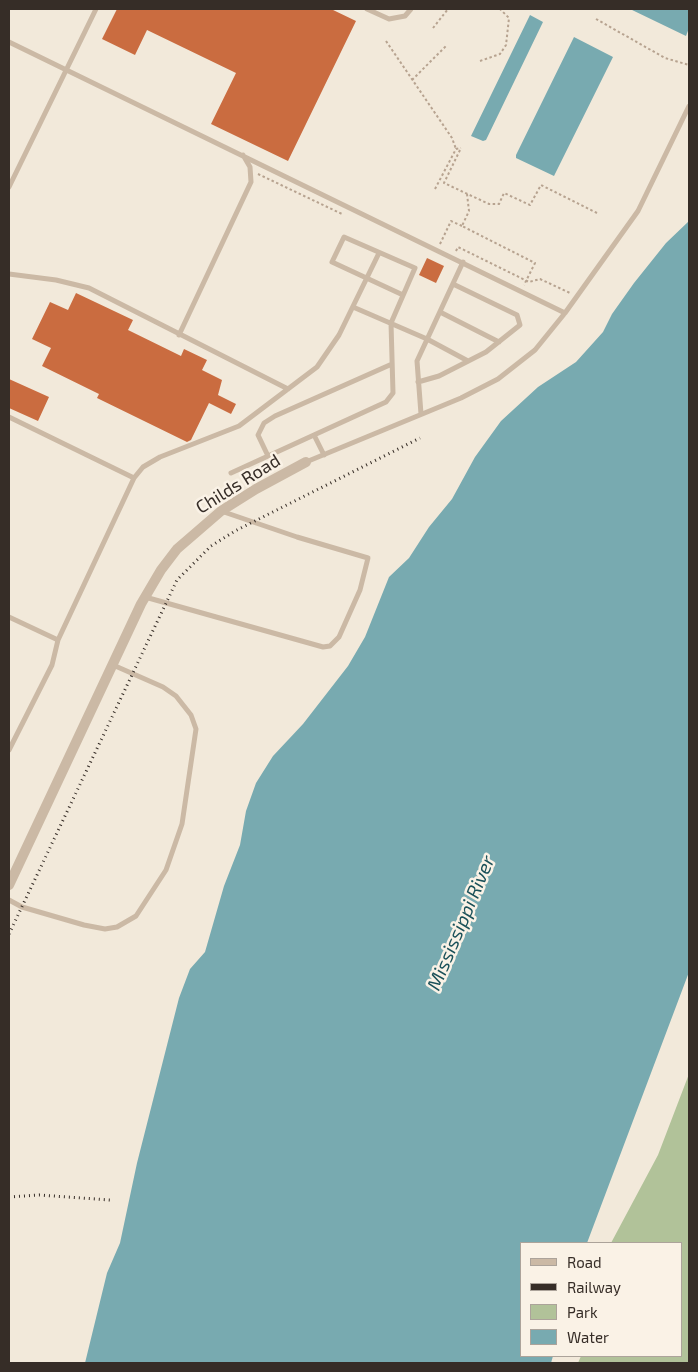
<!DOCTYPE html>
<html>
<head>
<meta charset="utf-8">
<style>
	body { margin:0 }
	#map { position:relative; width:698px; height:1372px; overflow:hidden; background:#f2e9da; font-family:"Exo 2",sans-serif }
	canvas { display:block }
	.frame { position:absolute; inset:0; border:10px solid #362d27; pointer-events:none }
	.legend { position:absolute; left:520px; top:1242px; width:162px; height:115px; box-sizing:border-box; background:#faf2e6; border:1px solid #aca39a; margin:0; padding:6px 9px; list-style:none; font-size:15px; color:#362d27 }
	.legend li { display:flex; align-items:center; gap:10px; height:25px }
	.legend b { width:25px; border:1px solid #aca39a }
</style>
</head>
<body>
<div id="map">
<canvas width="698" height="1372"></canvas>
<div class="frame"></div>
<ul class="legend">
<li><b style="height:6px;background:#cbb9a5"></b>Road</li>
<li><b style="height:6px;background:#362d27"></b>Railway</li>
<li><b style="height:14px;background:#b1c299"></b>Park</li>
<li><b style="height:14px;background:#78aab0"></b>Water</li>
</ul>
</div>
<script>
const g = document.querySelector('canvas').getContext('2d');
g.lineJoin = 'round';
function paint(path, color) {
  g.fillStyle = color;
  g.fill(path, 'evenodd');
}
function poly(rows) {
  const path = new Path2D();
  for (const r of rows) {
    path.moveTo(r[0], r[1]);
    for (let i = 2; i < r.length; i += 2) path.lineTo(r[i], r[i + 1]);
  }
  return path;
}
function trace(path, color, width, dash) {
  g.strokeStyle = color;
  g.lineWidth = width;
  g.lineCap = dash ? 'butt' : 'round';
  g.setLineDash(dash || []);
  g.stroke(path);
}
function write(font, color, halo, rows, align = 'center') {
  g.font = font + ' "Exo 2",sans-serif';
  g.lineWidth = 5;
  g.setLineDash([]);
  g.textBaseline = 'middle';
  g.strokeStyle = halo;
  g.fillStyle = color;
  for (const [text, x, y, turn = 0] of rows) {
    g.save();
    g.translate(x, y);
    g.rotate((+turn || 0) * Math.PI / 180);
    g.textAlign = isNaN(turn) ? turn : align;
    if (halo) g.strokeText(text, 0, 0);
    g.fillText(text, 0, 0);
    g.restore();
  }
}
const green = poly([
	[689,1074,689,1363,578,1363,581,1356,682,1356,682,1243,611,1243,658,1155]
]);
const water = poly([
	[630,9,689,9,689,28,686,36],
	[530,15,543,22,486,140,483,141,471,136],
	[574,37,613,57,554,176,516,158,516,155],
	[689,221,689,972,587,1243,522,1243,522,1356,553,1356,551,1363,85,1363,107,1273,120,1243,137,1163,179,998,190,969,205,952,224,886,240,845,246,811,256,783,273,756,303,724,348,666,365,637,389,577,409,558,429,527,452,499,475,457,501,421,538,387,576,362,603,332,612,314,634,283,666,243]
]);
const building = poly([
	[117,9,331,9,356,21,288,161,211,124,236,73,147,30,135,55,102,39],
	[427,258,444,266,436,283,419,275],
	[76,293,133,320,128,330,181,356,184,349,207,360,202,370,222,380,218,395,236,404,231,414,209,403,191,440,187,442,97,398,99,394,42,366,51,348,32,339,50,302,68,310],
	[9,379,49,397,38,421,9,408]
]);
const path = poly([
	[596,19,665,58,689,65],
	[433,28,448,9],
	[386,41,452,138,456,149],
	[480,61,500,54,506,45,509,18,500,9],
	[412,80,447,45],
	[460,150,444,183,489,204,499,204,504,193,530,205,541,185,597,213],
	[258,174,342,214],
	[435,189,456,149,461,148],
	[467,194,469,211,462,226,535,263,524,285],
	[440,244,451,221,462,226],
	[456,251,458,247,529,282,540,279,570,293]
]);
const lane = poly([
	[367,9,389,19,405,16,411,9],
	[9,42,565,313],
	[9,187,96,9],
	[9,274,56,280,89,288,288,389],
	[353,307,427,339,468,361],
	[440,312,499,342],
	[179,335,251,182,250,167,243,155],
	[418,382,439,376,486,352,520,325,517,315,453,284],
	[421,414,417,361,463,262],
	[9,417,134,478,58,640,52,665,9,750],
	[314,435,324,455],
	[268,456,258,435,264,423,275,416,392,364],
	[306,462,461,398,498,379,535,350,565,313,638,211,689,106],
	[231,473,386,402,393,393,391,323,415,268,344,237,332,262,403,295],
	[134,478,143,467,160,457,239,426,317,367,339,335,379,253],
	[145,597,323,647,330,646,339,637,360,590,368,558,297,537,221,511],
	[9,617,58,640],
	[9,900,22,907,84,925,105,929,117,927,136,916,166,870,182,824,196,729,191,715,176,696,163,687,113,665]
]);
const street = poly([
	[9,885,141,604,161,570,177,549,221,511,256,489,306,462]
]);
const rail = poly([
	[9,934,177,580,211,546,235,531,420,438],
	[9,1197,39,1195,110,1200]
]);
const streetNames = [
	["Childs Road",238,484,-32]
];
const waterNames = [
	["Mississippi River",461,923,-67]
];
paint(green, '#b1c299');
paint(water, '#78aab0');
paint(building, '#ca6c40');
trace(path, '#b7a390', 2, [2.5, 2.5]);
trace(lane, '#cbb9a5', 5);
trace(street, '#cbb9a5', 10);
trace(rail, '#362d27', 3, [1, 4]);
write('18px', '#362d27', '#faf2e6', streetNames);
write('italic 19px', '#1b5159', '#faf2e6', waterNames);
</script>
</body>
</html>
